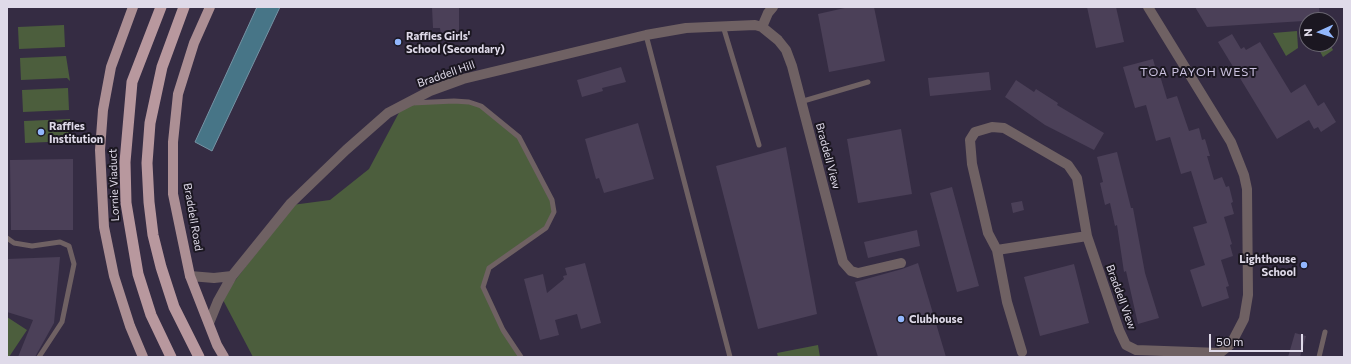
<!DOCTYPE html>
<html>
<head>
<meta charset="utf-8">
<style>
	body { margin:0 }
	#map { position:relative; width:1351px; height:364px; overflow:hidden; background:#352c43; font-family:Commissioner,sans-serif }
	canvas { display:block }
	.frame { position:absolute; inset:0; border:8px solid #dfdae9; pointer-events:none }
	.north { position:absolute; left:1299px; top:12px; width:40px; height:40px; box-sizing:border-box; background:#1b1721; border:1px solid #696571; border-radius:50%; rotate:267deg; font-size:11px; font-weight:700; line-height:16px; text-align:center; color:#dfdae9 }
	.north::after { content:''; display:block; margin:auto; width:14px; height:18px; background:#92b7fd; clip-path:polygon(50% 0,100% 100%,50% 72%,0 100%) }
	.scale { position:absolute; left:1209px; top:334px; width:94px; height:18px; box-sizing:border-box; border:2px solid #dfdae9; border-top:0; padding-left:5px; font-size:12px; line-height:14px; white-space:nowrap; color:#dfdae9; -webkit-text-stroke:3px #1b1721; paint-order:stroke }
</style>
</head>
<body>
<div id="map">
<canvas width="1351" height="364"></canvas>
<div class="frame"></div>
<div class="north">N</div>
<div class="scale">50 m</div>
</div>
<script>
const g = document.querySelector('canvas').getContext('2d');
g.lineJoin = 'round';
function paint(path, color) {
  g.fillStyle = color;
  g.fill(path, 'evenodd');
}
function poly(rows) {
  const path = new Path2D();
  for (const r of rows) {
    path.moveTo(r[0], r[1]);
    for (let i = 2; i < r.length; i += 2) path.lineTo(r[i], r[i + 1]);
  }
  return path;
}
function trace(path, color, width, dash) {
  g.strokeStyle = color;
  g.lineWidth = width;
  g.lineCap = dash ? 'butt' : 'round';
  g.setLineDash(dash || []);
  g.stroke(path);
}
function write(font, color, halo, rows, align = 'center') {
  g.font = font + ' Commissioner,sans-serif';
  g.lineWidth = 4;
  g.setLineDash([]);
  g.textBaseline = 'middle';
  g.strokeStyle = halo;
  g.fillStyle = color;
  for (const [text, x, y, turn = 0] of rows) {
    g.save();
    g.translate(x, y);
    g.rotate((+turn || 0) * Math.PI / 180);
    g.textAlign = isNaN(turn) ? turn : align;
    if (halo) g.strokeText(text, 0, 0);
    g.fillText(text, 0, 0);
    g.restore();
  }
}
const green = poly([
	[64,25,65,47,19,49,18,27],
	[1297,31,1298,48,1286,56,1273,33],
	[1316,44,1330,44,1333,50,1323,57],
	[66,56,70,81,67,78,21,80,20,58],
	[68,88,69,110,23,112,22,90],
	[454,101,481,106,519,137,552,200,554,212,546,228,489,268,483,287,503,330,521,357,253,357,222,298,292,205,330,200,369,169,403,105],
	[70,119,71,141,25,143,24,121],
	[7,317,27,330,9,357,7,357],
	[818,345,820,357,778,357,777,353]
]);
const water = poly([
	[257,7,280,7,212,151,195,142,257,7]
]);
const building = poly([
	[432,7,459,7,459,33,441,35,440,28,433,28],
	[849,7,874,7,885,61,829,72,818,14],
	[1087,7,1116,7,1124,42,1096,48],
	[1195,7,1319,7,1320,20,1207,27],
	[1232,34,1241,49,1244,47,1246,50,1260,42,1291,93,1305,84,1318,106,1324,102,1336,122,1321,132,1318,127,1314,129,1309,120,1277,139,1218,42],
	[1153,59,1156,70,1158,69,1167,99,1177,96,1189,131,1199,128,1202,140,1205,139,1210,156,1207,156,1214,180,1222,177,1226,187,1229,186,1233,202,1231,203,1234,214,1224,217,1232,244,1230,245,1233,256,1221,260,1229,286,1226,287,1229,298,1202,307,1190,270,1205,265,1193,227,1207,223,1191,171,1181,174,1170,137,1156,141,1146,105,1135,108,1123,67],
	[621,67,626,82,602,88,603,91,582,97,577,80],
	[989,72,991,90,930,96,928,78],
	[1016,80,1034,92,1036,89,1058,103,1057,105,1104,133,1094,150,1045,125,1005,97],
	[638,123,654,179,604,193,599,178,596,179,585,139],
	[901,129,912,194,858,203,847,139],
	[786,147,817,314,758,329,716,166],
	[1117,152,1131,208,1133,208,1145,273,1159,318,1138,324,1126,271,1124,272,1117,225,1115,226,1110,203,1105,205,1100,183,1103,182,1097,157],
	[73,159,73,230,11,230,10,160],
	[952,187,979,286,957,292,930,193],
	[1022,201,1024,210,1013,213,1011,203],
	[917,230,920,246,868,258,864,242],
	[60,257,54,323,35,357,18,357,33,320,7,312,7,259],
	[585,263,601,323,581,329,577,314,555,320,559,335,540,340,524,279,543,274,547,293,564,279,563,276,567,275,565,268],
	[918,263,946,357,878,357,855,282,902,269],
	[1074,264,1089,323,1040,336,1024,277],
	[1295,333,1306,336,1300,357,1288,357]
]);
const service = poly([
	[723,26,759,145],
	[646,35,730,357],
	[800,102,868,82],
	[412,103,454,101,469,102,481,106,519,137,552,200,554,212,546,228,489,268,483,287,503,330,521,357],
	[7,238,14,243,32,246,60,242,69,246,74,264,62,322,39,357],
	[1319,357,1325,332]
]);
const minor = poly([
	[762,27,768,13,773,7],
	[1087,236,997,250,988,233,972,164,970,140,975,132,992,127,1004,128,1068,165,1077,178,1087,236,1119,330,1126,345,1136,350,1220,353,1231,344,1244,319,1248,295,1247,189,1244,175,1231,142,1148,7],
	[997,250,1007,302,1022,352],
	[190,276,214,278,232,276],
	[209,323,218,301,232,276,291,203,346,150,388,113,430,91,463,79,646,35,686,28,755,25,762,27,778,40,786,50,792,66,843,262,851,271,858,273,901,263]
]);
const primary = poly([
	[133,7,111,67,103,110,100,150,104,227,114,276,130,326,143,357],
	[210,7,194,43,178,94,173,142,173,194,190,276,217,345,224,357]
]);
const trunk = poly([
	[161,7,132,82,125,162,126,203,138,274,151,315,171,357],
	[184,7,162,67,150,123,147,163,149,202,153,235,161,267,174,307,199,357]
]);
const markers = [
	[398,42,4,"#92b7fd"],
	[41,132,4,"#92b7fd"],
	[1304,265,4,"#92b7fd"],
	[901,319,4,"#92b7fd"]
];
const poiNames = [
	["Raffles Girls'",406,36],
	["School (Secondary)",406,49],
	["Raffles",49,126],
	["Institution",49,139],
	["Lighthouse",1296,259,"right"],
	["School",1296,272,"right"],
	["Clubhouse",909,319]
];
const streetNames = [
	["Braddell Hill",446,74,-19],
	["Braddell View",828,156,75],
	["Lornie Viaduct",114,185,-92],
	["Braddell Road",193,217,80],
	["Braddell View",1121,297,70]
];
const neighbourhoodNames = [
	["TOA PAYOH WEST",1199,72]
];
paint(green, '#4c5e3d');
paint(water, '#477587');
trace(water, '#7593a4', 1);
paint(building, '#4b4058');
trace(service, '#6f6163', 5);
trace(minor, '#6f6163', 10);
trace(primary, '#ac8f94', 10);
trace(trunk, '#b8989e', 11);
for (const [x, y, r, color] of markers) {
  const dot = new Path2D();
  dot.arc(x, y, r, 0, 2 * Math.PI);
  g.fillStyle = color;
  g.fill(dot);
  trace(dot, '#1b1721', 1.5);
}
write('bold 11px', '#dfdae9', '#1b1721', poiNames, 'left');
write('11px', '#dfdae9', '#1b1721', streetNames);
g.letterSpacing = '1px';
write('12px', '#cbc2df', '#1b1721', neighbourhoodNames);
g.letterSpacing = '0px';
</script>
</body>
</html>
